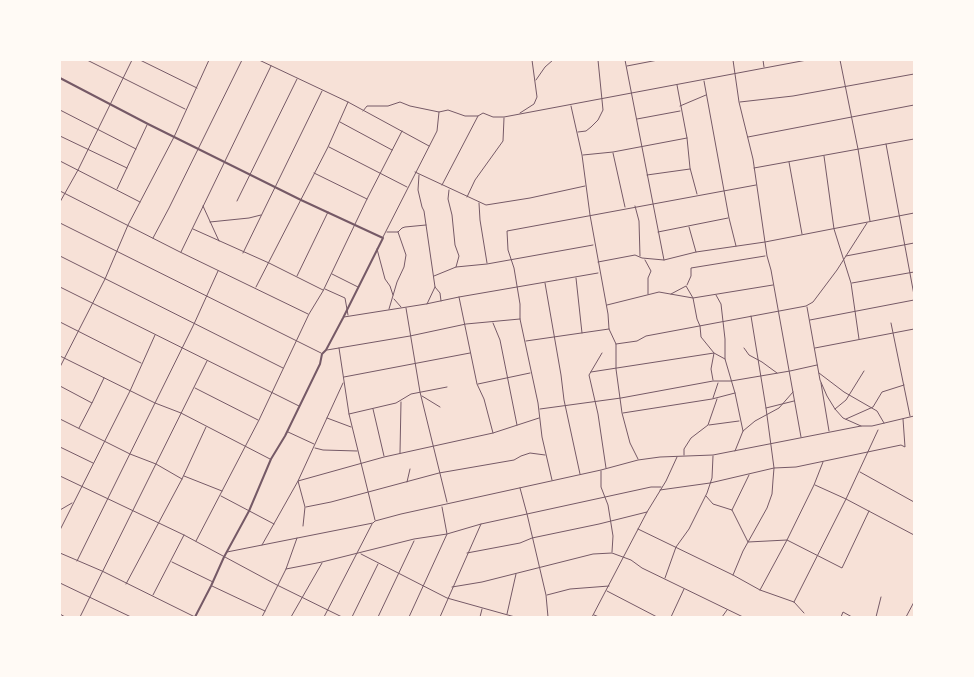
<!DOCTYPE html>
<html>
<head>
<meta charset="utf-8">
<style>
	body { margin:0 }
	#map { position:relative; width:974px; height:677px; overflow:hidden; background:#f7e1d7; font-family:"Sofia Sans Condensed",sans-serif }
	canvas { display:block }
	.frame { position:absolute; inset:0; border:61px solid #fffaf5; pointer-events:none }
</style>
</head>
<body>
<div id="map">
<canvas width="974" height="677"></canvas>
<div class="frame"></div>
</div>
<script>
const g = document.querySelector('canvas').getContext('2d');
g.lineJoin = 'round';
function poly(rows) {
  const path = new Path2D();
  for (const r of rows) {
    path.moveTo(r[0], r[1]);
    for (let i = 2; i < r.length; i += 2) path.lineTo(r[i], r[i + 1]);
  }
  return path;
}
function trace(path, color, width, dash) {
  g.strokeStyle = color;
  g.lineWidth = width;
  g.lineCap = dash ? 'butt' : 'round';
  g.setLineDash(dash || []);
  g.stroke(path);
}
const minor = poly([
	[87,60,185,109],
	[140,60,197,88],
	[259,60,348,102,429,146],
	[625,60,664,260],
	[733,60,739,102,753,159,767,256,771,270,801,437],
	[763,60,764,67],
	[840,60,858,149,870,221],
	[627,66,658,60],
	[536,80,545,67,553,60],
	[704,81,729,218,736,246],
	[677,85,687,138,690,168,697,194],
	[740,102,793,96,914,74],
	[571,106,582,155,590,215,608,314,609,329,616,344,616,369,622,413,630,443,638,459],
	[680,106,706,95],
	[60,110,136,149],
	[363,111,367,106,388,106,400,102,410,106,439,112,448,110,465,116,478,116,483,113,493,117,504,117,807,60],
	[520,113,534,104,537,97,532,60],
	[637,119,680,111],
	[340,122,392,150],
	[578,132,586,131,591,127,598,120,603,110,598,60],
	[60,136,127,168],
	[748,137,914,105],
	[886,144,914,295],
	[329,147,407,187],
	[613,153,625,207],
	[583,155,613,152,687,138],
	[824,156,834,229,851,283,859,339],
	[60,161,140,202],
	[789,162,802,234],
	[754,168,914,139],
	[415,172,486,205,530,198,585,186],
	[314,173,367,199],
	[419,175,418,190,422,207,424,211,435,287,440,293,441,301],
	[647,175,690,169],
	[442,185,478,116],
	[117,189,147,125],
	[449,190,448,199,452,215,455,245,459,256,456,267],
	[60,191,180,252,308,314],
	[467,197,475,180,503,141,504,118],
	[237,201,297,79],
	[60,202,78,170,132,60],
	[479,203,480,220,487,263],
	[203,206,219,241],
	[635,206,639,221,640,256],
	[210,222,249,218,261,215],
	[60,223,321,353],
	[689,227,696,252],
	[193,229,269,263,323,290],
	[387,232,398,232,402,228,405,227,426,225],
	[658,232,728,218],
	[383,237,437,131,439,112],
	[153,238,169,208,242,60],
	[377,249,385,279,390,286,393,295],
	[181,252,271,66],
	[243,253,322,91],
	[60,256,283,368],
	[846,256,914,243],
	[645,260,651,271,648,278,648,294],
	[598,262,635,255,642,258,664,260,696,252,765,242,914,213],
	[332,274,358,287],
	[297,276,328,212],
	[434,276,456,267,487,264,593,245],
	[576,278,582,333],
	[545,283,561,375,564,400,580,474],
	[852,283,914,272],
	[687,285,691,276,691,268,765,256],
	[60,287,299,406],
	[256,287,328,147,348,102],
	[325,289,345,298,348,315],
	[671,294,686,286,693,298,697,319,700,326,701,337,714,353,711,369,713,380],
	[716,295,721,304,725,339,725,359,735,393,743,431],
	[459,297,477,384,484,399,493,433],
	[394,299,401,307],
	[427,304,435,287],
	[607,305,659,292,693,298,773,285],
	[807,307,820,380,827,396,835,409,843,418,861,426],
	[406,308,420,392,447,502],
	[389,309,397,282,404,267,406,255,398,232],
	[344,317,426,304,459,297,598,273],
	[810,320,914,300],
	[60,322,141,363],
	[493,323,500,340,517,425],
	[891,323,910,416],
	[526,341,609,329],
	[616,344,637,341,646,336,806,306,813,302,837,270,867,223],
	[339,348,349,414,375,520],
	[744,348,749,355,762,362,777,373],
	[815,348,914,329],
	[327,350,410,336,466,324,520,319],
	[602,353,589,375,598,414,606,468],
	[60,356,155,403,181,413,270,459],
	[60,367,105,279,128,225,174,137,209,60],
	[591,372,714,353,725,359],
	[819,373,844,392,877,411,884,423],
	[344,377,470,353],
	[821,383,829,431],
	[478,384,530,373],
	[60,386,92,403,104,378],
	[195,388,258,420],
	[422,396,440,407],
	[713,398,718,383],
	[766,408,794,401],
	[373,409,384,456],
	[540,409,621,398,713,381,731,381,790,371,817,365],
	[835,409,846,400,864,371],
	[623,413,712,399,735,393],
	[349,414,396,403,411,394,447,387],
	[327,418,351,427],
	[60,419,130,454,156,464,182,479],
	[846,419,873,407,882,392,904,385],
	[709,425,739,421],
	[79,428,92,403],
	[288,432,314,444],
	[60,447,93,463],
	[315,448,323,450,357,451],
	[735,451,743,431,755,421,779,408,793,392],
	[400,453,401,402],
	[684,455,684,449,691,438,708,425,717,399],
	[601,471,601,487,608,505,613,536,612,552],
	[860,472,914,502],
	[60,476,184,535,277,585,342,617],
	[184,476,222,491],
	[552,480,542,437,538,403,520,319,520,304,514,268,508,250,507,231,756,185],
	[407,482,410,469],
	[815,485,846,499,914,535],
	[660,490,710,483,774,468,796,467,901,445,905,447,903,419],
	[221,496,274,524],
	[706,496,713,504,732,510,748,542,787,540,842,568,869,511],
	[306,507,331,502,439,473,514,460,521,456,530,453,545,455],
	[60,510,72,503],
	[732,510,749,475],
	[303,526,305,507,298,481,384,457,493,433,539,418],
	[638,529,733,575,760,590,794,602,804,613],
	[60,530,130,391,155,335],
	[196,541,259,420,309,314,323,291,367,199,402,131],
	[262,545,298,481,343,383],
	[227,552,373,523,375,521,401,514,601,470,638,460,660,457,713,455,861,426,872,426,914,416],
	[60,553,102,571,195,617],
	[467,553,520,543,532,538,599,524,647,512],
	[361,554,447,598,515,617],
	[77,561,194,324,218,271],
	[172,562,213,582],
	[286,569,322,562,414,539,447,534,481,524,527,514,520,488],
	[733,575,743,551,767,508,772,494,773,480,774,468,766,408,751,316],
	[665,578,676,547,689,529,707,493,712,478,713,456],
	[60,583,131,617],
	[126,584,182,479,206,427],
	[212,586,265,611],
	[452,587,482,582,593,554,612,553,631,560,642,568,743,617],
	[760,590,787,540,814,485,823,462],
	[607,591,657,617],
	[153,595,184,535],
	[547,595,570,589,609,586],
	[794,602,846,499,878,430],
	[60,614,65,617],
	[507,614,516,574],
	[594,615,599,617],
	[80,617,207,361],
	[262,617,286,569,297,538],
	[291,617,322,563],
	[324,617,372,524],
	[352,617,378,564],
	[378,617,414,541],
	[409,617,447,534,442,507],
	[440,617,481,524],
	[480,617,482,609],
	[548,617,546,595,527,514,651,487,661,487],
	[592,617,647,512,666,481,677,457],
	[671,617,684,589],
	[722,617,727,610],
	[841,617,843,612,852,617],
	[876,617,881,597],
	[906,617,914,602]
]);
const tertiary = poly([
	[60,78,148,124,301,200,383,238,343,318,326,350,322,354,320,364,285,436,271,459,249,511,224,557,211,586,195,617]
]);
trace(minor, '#755966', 1);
trace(tertiary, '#755966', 2);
</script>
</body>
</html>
